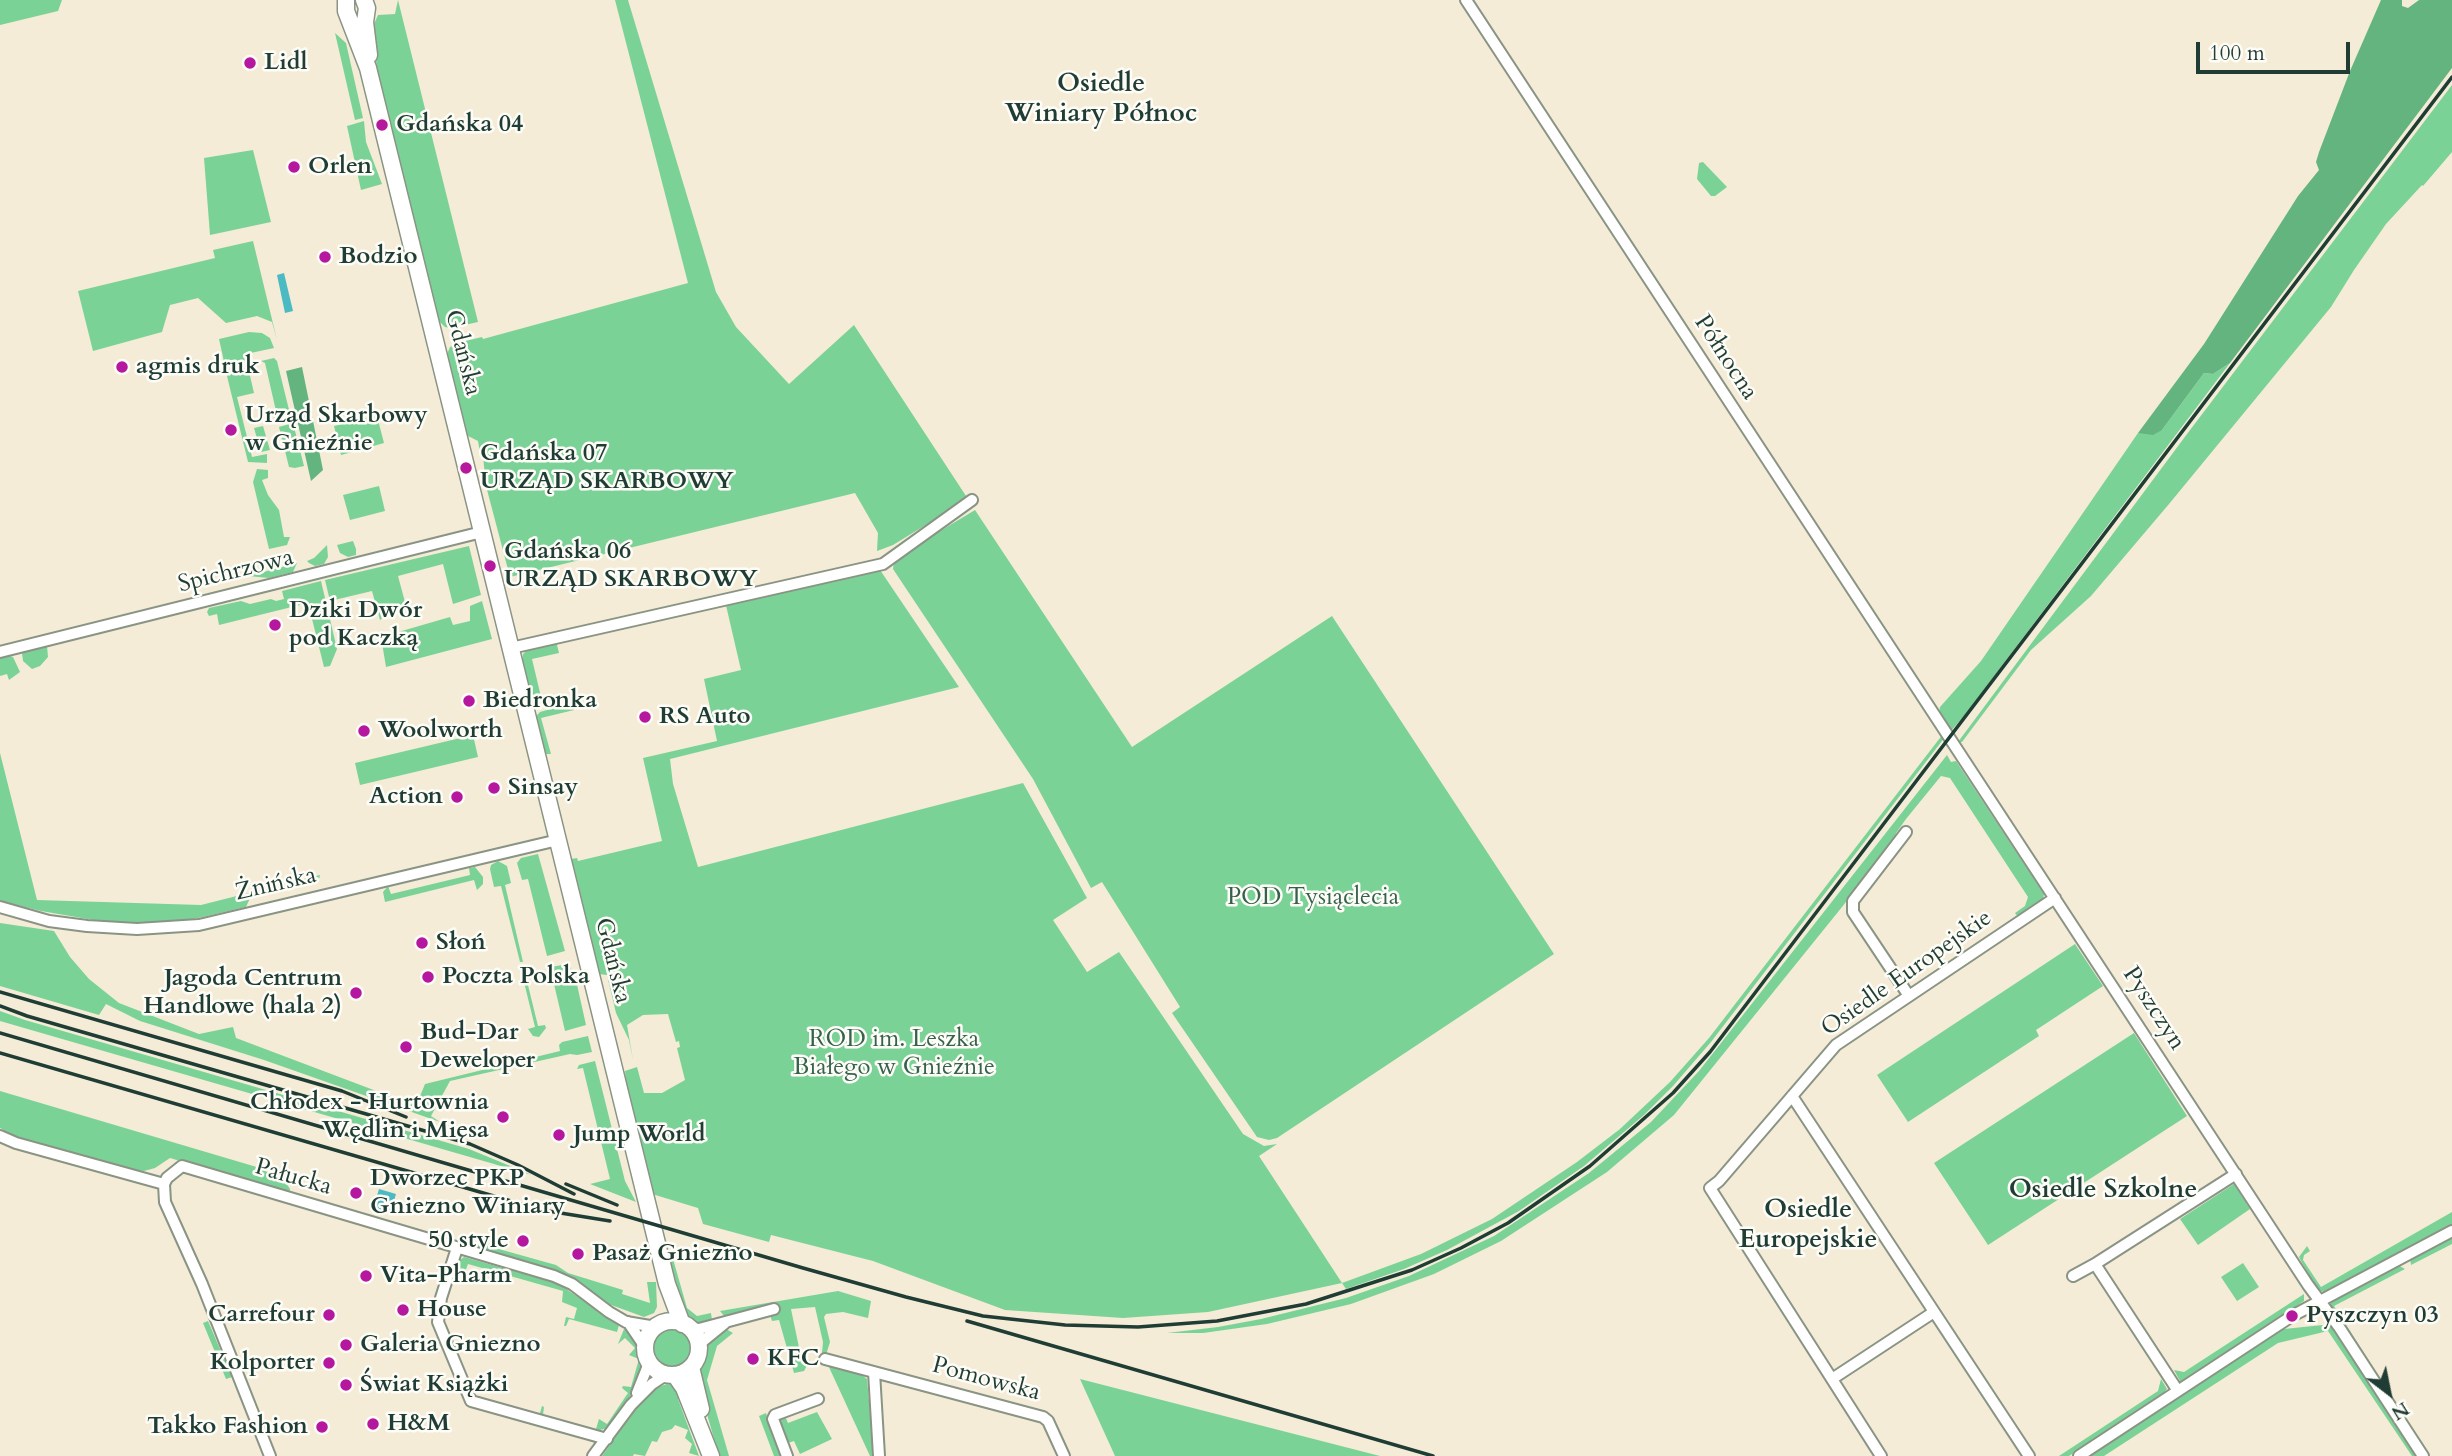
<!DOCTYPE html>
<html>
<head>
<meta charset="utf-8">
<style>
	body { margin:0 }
	#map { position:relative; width:2452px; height:1456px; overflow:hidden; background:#f4ecd6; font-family:Cardo,serif }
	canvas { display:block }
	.north { position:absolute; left:2354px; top:1358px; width:70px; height:70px; -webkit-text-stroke:5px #fdfcf7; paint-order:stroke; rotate:148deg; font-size:19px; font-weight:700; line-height:28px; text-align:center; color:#1f3d34 }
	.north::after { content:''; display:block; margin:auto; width:24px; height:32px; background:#1f3d34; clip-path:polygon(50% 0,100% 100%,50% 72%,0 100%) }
	.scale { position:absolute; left:2196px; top:42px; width:154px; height:32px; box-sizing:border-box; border:4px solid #1f3d34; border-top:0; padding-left:9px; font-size:21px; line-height:24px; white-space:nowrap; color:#1f3d34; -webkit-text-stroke:5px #fdfcf7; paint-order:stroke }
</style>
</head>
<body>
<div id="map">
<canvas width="2452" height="1456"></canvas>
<div class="north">N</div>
<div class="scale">100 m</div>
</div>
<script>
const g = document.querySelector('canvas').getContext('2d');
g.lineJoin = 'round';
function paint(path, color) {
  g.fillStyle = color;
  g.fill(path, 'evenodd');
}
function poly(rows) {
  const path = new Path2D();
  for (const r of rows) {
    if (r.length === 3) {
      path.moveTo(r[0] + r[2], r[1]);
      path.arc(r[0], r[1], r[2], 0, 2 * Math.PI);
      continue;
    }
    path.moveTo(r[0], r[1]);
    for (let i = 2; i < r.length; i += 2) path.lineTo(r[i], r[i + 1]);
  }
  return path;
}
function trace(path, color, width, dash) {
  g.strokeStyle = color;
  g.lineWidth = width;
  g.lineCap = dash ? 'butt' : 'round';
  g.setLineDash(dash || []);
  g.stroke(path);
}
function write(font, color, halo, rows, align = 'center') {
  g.font = font + ' Cardo,serif';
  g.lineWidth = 5;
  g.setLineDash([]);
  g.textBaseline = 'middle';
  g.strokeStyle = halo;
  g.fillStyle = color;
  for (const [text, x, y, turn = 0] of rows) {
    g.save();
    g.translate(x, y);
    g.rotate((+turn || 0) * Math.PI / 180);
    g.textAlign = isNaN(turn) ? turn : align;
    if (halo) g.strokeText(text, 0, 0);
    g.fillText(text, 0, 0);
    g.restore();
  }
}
const green = poly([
	[0,0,62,0,58,11,0,25],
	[398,0,478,322,451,328,445,327,439,321,377,78,374,24,378,15,395,14],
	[615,0,628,0,716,292,736,327,789,384,854,325,968,499,893,545,877,551,878,533,855,493,510,577,486,486,483,456,480,453,478,441,468,436,465,430,447,361,447,354,450,347,457,343,482,337,483,339,688,283],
	[335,33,346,43,363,118,355,120],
	[2452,85,2452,152,2423,186,2422,185,2386,224,2354,270,2331,307,2169,504,2091,596,2031,650,1962,742,1958,742,2187,434],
	[364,121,366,142,382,184,361,190,347,126],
	[253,150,271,222,210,235,204,158],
	[1703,162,1727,187,1715,196,1711,196,1697,179,1699,163],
	[253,241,277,340,272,322,257,316,226,323,198,298,170,305,162,332,93,351,78,291,215,258,213,250],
	[249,332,262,333,270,338,274,348,246,354,247,361,225,366,219,339],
	[274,358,277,361,290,414,274,418,272,413,276,411,265,363,261,361],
	[2230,363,1964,716,1951,731,1939,713,1940,707,1981,661,2138,433,2162,430,2204,373,2213,374],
	[248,367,254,393,237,397,252,457,267,454,267,463,248,462,226,372],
	[377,416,384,443,341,455,334,426],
	[293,423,304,466,295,468,289,467,279,427],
	[263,426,270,450,261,452,254,428],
	[257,469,268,470,268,478,262,480,268,495,279,510,284,537,290,537,287,545,269,549,253,482],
	[379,486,385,511,350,520,343,495],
	[975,510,1132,747,1332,616,1554,954,1277,1138,1269,1140,1257,1137,1172,1013,1180,1007,1102,882,1091,888,1033,779,893,569,894,561,905,552],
	[353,541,356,549,356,555,348,557,340,553,337,545],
	[327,545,328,557,324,564,315,566,309,563,307,561,314,558],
	[469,546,481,595,453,604,443,564,398,576,405,602,380,620,372,591,330,601,325,580],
	[297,563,293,572,269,578,248,576],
	[876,564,959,687,670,759,673,784,698,867,1023,783,1087,898,1053,920,1087,972,1119,952,1243,1134,1264,1146,1277,1144,1259,1156,1342,1283,1421,1254,1492,1219,1577,1162,1620,1129,1670,1082,1709,1038,1943,734,1945,737,1711,1042,1673,1086,1644,1115,1584,1166,1519,1211,1447,1250,1404,1269,1346,1289,1342,1283,1208,1312,1123,1318,1005,1310,873,1261,771,1235,769,1242,703,1224,698,1208,652,1194,627,1094,625,1071,637,1067,644,1093,662,1093,685,1080,677,1048,680,1047,679,1041,676,1042,668,1014,643,1015,627,1025,633,1060,629,1040,616,1013,607,975,599,974,571,859,577,858,578,861,662,841,643,758,717,741,704,679,741,670,725,601],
	[321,581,337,649,330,666,324,667,308,603,219,625,217,614,209,616,207,612,209,608,241,601,250,604,271,599,276,601,284,599,282,591],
	[482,601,492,639,386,667,381,637,450,617,453,625,470,621,470,606],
	[556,641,559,653,532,659,542,701,531,701,522,661,523,654,529,648],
	[44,646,47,646,48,657,40,666,32,669,23,661,22,653],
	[10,656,13,657,20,672,9,680,7,674,0,676,0,658],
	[572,703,574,710,541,718,551,754,544,754,536,721,537,715,540,712],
	[473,735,478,757,360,785,355,763],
	[0,753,37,900,201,905,320,875,319,879,251,896,246,907,198,918,164,923,111,923,41,911,4,902,0,900],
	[1947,755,1951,762,1956,761,2044,894,2043,900,2018,917,2015,913,2025,906,2028,897,1950,778,1941,776,1906,819,1896,833,1895,838,1842,907,1674,1115,1607,1172,1501,1241,1434,1274,1351,1304,1267,1324,1203,1333,1167,1333,1218,1327,1261,1319,1346,1298,1409,1276,1494,1236,1589,1173,1651,1122,1699,1071],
	[538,854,565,951,547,956,528,879,522,880,517,863,521,858],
	[498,861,507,866,511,883,505,885,523,962,520,962,501,886,494,887,490,869,491,865],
	[475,867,483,877,483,884,477,890,474,880,385,902,383,892,388,886,391,894,470,875,469,868],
	[0,923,54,931,70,957,89,979,119,1003,199,1034,233,1027,236,1038,416,1106,425,1084,560,1051,559,1045,562,1042,588,1036,592,1052,577,1055,570,1054,450,1081,431,1116,440,1122,264,1060,140,1021,106,1004,99,1015,0,986],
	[2075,944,2103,986,2036,1030,2039,1036,1908,1122,1877,1075],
	[569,964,576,980,586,1025,565,1031,550,967],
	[525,973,538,1026,545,1025,546,1028,539,1037,533,1036,528,1029,535,1027,522,974],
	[0,1011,25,1020,469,1149,532,1175,0,1021],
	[2134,1033,2187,1116,1988,1245,1934,1163],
	[595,1061,625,1181,636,1202,590,1184,610,1179,583,1068,577,1069,579,1065],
	[0,1091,260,1168,286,1183,290,1189,289,1193,170,1158,155,1168,144,1171,130,1170,14,1136,0,1128],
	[2234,1184,2250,1209,2198,1245,2180,1219],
	[2452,1212,2452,1226,2326,1293,2316,1289,2299,1257,2307,1246,2310,1251,2304,1255,2303,1260,2321,1287],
	[2452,1236,2452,1244,2411,1265,2410,1258],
	[463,1239,556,1265,568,1273,623,1290,622,1294,650,1303,647,1282,656,1282,657,1307,654,1313,644,1317,603,1302,569,1276,554,1270,462,1243],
	[671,1252,687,1308,697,1316,711,1313,712,1320,699,1325,686,1321,680,1292,675,1292,668,1256],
	[464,1257,559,1284,619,1325,617,1332,569,1319,566,1326,564,1326,566,1317,574,1319,577,1308,562,1302,563,1291,468,1264,465,1272,457,1270,456,1274,453,1273,456,1263],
	[2243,1263,2259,1287,2237,1301,2221,1277],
	[2398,1265,2405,1269,2334,1306,2402,1412,2398,1411,2331,1309,2330,1305,2333,1300],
	[838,1291,871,1301,868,1318,843,1312,826,1314,824,1317,830,1342,826,1355,822,1353,823,1342,815,1307,791,1309,801,1357,810,1360,804,1371,794,1373,779,1320,772,1321,768,1309,725,1317,720,1311],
	[2304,1294,2304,1301,2183,1382,2180,1381,2174,1370,2184,1372],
	[208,1321,232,1377,226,1379,203,1323],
	[2323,1325,2333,1327,2417,1456,2412,1456,2328,1331,2278,1343,2104,1456,2088,1456,2275,1334,2284,1329],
	[672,1348,21],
	[624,1329,634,1336,644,1366,632,1393,608,1428,596,1431,542,1416,540,1413,542,1406,544,1407,543,1415,596,1429,599,1419,607,1424,628,1393,622,1388,623,1386,631,1387,639,1359,629,1355,635,1348,625,1338,618,1344],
	[726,1329,733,1333,717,1346,707,1380,729,1456,719,1456,696,1376,704,1345,713,1336],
	[828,1365,859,1373,867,1379,874,1456,870,1456],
	[1080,1379,1380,1456,1115,1456],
	[2161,1379,2167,1389,2163,1394,2069,1456,2059,1456,2158,1391],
	[669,1383,674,1385,683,1397,678,1399,699,1456,689,1453,692,1444,685,1438,688,1430,675,1425,672,1429,662,1432,657,1442,652,1441,645,1456,634,1454,633,1456,602,1456,638,1405,654,1389],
	[817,1412,832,1439,800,1454,794,1441,788,1443,780,1423,781,1419,785,1416,788,1423],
	[766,1413,773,1438,776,1438,783,1456,774,1456,759,1416]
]);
const forest = poly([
	[2381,0,2402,0,2402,6,2408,8,2419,0,2452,0,2452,68,2230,363,2213,374,2204,373,2162,430,2153,435,2138,433,2204,344,2298,196,2319,170,2316,162,2319,152,2350,71],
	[302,367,323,470,311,481,286,371]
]);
const water = poly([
	[284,273,293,311,285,313,277,275],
	[379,1189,396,1194,390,1214,373,1209]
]);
const street = poly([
	[1466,0,2308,1285,2339,1327,2423,1456],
	[511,648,883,564,972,500],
	[0,652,482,532],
	[1906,832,1853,901,1853,912,1909,996],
	[0,907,49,921,87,926,137,929,199,925,558,840],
	[1792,1096,2029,1456],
	[0,1136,16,1143,164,1184],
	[457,1248,441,1298,438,1322,471,1401,607,1439],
	[2095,1264,2178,1391],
	[2073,1276,2095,1264,2236,1174],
	[628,1322,645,1347],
	[689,1328,699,1329,774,1309],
	[698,1345,725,1323],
	[825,1359,1043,1417,1048,1421,1064,1456],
	[874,1372,879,1456],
	[1832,1379,1934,1312],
	[637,1393,649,1363],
	[270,1456,202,1284,165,1202,164,1184,167,1178,182,1166,554,1276,572,1284,609,1312,626,1322,656,1327],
	[593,1456,631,1405,652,1384,667,1374],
	[787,1456,773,1419,775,1415,818,1399],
	[1881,1456,1710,1188,1719,1181,1836,1045,2055,898],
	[2079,1456,2292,1316,2452,1231]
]);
const secondary = poly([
	[346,0,346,11,368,68,667,1284,682,1324],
	[364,0,367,8,365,22,369,55],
	[672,1348,27],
	[691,1367,701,1409],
	[675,1375,684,1388,711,1456]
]);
const rail = poly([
	[0,992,342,1091,406,1117],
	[0,1006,27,1016,470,1144,518,1165,574,1194],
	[0,1033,803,1268,906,1297,983,1316,1065,1325,1138,1327,1217,1321,1306,1304,1412,1270,1461,1248,1508,1223,1590,1166,1673,1093,1710,1052,2452,77],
	[0,1053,542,1210,610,1221],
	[566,1184,617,1205],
	[967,1321,1433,1456]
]);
const markers = [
	[250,63,7,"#b5179e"],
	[382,125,7,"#b5179e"],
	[294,167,7,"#b5179e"],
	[325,257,7,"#b5179e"],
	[122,367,7,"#b5179e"],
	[231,430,7,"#b5179e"],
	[466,468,7,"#b5179e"],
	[490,566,7,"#b5179e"],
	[275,625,7,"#b5179e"],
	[469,701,7,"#b5179e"],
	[645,717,7,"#b5179e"],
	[364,731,7,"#b5179e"],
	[494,788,7,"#b5179e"],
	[457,797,7,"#b5179e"],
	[422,943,7,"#b5179e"],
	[428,977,7,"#b5179e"],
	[356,993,7,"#b5179e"],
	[406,1047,7,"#b5179e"],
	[503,1117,7,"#b5179e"],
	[559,1135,7,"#b5179e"],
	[356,1193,7,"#b5179e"],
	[523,1241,7,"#b5179e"],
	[578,1254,7,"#b5179e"],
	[366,1276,7,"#b5179e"],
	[403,1310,7,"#b5179e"],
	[329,1315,7,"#b5179e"],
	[2292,1316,7,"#b5179e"],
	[346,1345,7,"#b5179e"],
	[753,1359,7,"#b5179e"],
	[329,1363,7,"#b5179e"],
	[346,1385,7,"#b5179e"],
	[373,1424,7,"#b5179e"],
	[322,1427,7,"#b5179e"]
];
const poiNames = [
	["Lidl",264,63],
	["Gdańska 04",396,125],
	["Orlen",308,167],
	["Bodzio",339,257],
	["agmis druk",136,367],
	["Urząd Skarbowy",245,416],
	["w Gnieźnie",245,444],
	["Gdańska 07",480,454],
	["URZĄD SKARBOWY",480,482],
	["Gdańska 06",504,552],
	["URZĄD SKARBOWY",504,580],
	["Dziki Dwór",289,611],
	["pod Kaczką",289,639],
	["Biedronka",483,701],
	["RS Auto",659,717],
	["Woolworth",378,731],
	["Sinsay",508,788],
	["Action",443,797,"right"],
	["Słoń",436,943],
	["Poczta Polska",442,977],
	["Jagoda Centrum",342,979,"right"],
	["Handlowe (hala 2)",342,1007,"right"],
	["Bud-Dar",420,1033],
	["Deweloper",420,1061],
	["Chłodex - Hurtownia",489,1103,"right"],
	["Wędlin i Mięsa",489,1131,"right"],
	["Jump World",573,1135],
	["Dworzec PKP",370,1179],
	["Gniezno Winiary",370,1207],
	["50 style",509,1241,"right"],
	["Pasaż Gniezno",592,1254],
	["Vita-Pharm",380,1276],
	["House",417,1310],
	["Carrefour",315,1315,"right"],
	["Pyszczyn 03",2306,1316],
	["Galeria Gniezno",360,1345],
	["KFC",767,1359],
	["Kolporter",315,1363,"right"],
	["Świat Książki",360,1385],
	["H&M",387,1424],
	["Takko Fashion",308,1427,"right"]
];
const streetNames = [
	["Gdańska",462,353,76],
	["Północna",1725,358,57],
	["Spichrzowa",236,572,-14],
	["Żnińska",276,885,-13],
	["Gdańska",612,961,76],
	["Osiedle Europejskie",1907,974,-35],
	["Pyszczyn",2153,1009,57],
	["Pałucka",293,1178,16],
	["Pomowska",986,1380,15]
];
const parkNames = [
	["POD Tysiąclecia",1313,898],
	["ROD im. Leszka",894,1040],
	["Białego w Gnieźnie",894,1068]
];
const neighbourhoodNames = [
	["Osiedle",1101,85],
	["Winiary Północ",1101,115],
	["Osiedle Szkolne",2103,1191],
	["Osiedle",1808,1211],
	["Europejskie",1808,1241]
];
paint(green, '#7bd297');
paint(forest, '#64b480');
paint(water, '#4cbac3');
trace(street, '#8a9485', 14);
trace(secondary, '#8a9485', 19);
trace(street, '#fff', 10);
trace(secondary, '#fff', 16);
trace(rail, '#1f3d34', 3.5);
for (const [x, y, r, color] of markers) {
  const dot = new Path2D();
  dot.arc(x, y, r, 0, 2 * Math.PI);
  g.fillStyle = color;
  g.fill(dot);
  trace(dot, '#fdfcf7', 2.5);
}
write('bold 24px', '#1f3d34', '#fdfcf7', poiNames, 'left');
write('24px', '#1f3d34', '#fdfcf7', streetNames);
write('24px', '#36624d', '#fdfcf7', parkNames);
write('bold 26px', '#1f3d34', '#fdfcf7', neighbourhoodNames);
</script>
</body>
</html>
